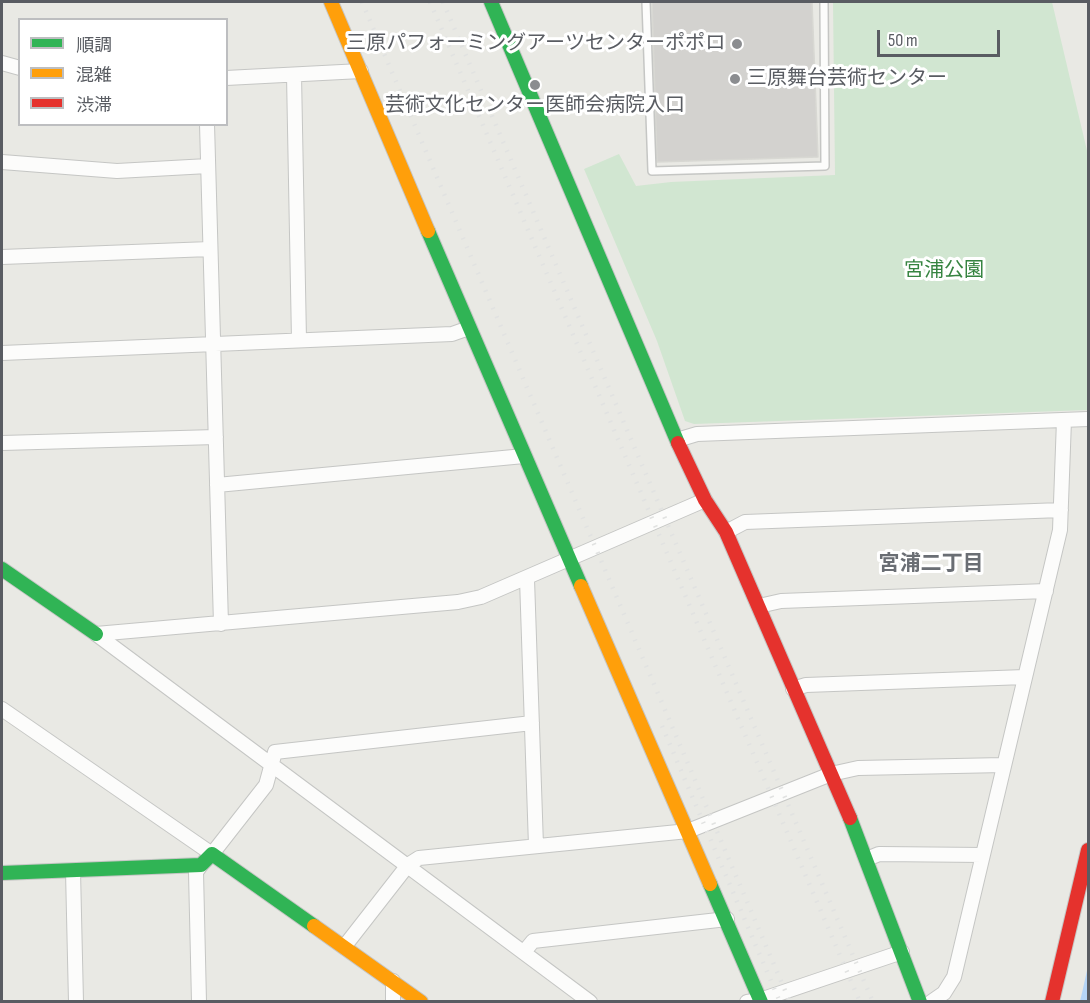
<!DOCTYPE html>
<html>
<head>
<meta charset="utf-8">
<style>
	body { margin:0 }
	#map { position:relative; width:1090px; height:1003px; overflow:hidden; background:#e9e9e4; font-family:"Sofia Sans Condensed","Noto Sans JP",sans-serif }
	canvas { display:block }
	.frame { position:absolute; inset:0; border:3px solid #595c62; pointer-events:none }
	.legend { position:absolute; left:18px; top:18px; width:210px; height:108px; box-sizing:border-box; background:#fff; border:2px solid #bdbec0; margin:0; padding:8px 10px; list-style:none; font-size:18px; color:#595c62 }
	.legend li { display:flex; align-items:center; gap:12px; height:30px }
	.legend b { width:30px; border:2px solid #bdbec0 }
	.scale { position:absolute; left:877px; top:30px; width:123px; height:27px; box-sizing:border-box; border:3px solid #595c62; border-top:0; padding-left:8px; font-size:18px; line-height:21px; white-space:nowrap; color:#595c62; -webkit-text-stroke:4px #fff; paint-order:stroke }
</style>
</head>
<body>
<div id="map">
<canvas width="1090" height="1003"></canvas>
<div class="frame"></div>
<ul class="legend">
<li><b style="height:8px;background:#30b455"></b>順調</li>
<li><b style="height:8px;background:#ff9f0a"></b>混雑</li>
<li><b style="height:8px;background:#e5322d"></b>渋滞</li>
</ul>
<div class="scale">50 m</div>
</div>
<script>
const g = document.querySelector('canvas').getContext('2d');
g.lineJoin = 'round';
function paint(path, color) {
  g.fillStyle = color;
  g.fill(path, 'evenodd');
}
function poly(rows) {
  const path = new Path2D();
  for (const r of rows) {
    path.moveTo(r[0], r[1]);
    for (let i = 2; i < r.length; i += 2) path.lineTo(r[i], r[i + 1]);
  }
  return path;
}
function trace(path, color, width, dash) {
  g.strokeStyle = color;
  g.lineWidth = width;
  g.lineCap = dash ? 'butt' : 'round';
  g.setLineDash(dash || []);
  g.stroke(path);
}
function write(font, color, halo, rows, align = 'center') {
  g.font = font + ' "Sofia Sans Condensed","Noto Sans JP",sans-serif';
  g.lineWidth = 6;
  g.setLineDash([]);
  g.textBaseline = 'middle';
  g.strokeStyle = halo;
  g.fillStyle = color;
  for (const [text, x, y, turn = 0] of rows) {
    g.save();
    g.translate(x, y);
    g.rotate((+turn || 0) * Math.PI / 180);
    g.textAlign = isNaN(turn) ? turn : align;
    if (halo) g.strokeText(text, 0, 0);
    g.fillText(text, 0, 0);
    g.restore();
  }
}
const green = poly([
	[833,2,1052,2,1088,155,1088,410,694,424,685,421,657,341,584,169,619,154,636,186,671,182,835,175]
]);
const water = poly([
	[1088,966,1088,1001,1080,1001,1082,993]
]);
const building = poly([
	[652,2,812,2,818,157,657,162,652,2]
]);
const lane = poly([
	[646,2,652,171,825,166,824,2]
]);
const street = poly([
	[2,63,20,68],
	[294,75,299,340],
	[226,78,361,71],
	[207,124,221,624],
	[2,162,117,171,208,166],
	[2,257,210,249],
	[2,353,452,334,469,328],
	[677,440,697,434,1088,419],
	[2,443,216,437],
	[217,485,524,456],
	[726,532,745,522,1061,510],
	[527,579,536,846],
	[759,606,781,601,1046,591],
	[96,634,458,602,481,597,705,500],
	[96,634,590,1002],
	[793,689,806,685,1025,677],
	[2,709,212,854,266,785,275,752,532,723],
	[867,859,879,854,983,855],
	[73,871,76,1002],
	[344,947,408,865,419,858,688,831,831,774,858,768,1004,765],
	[524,952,533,941,727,919],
	[393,981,393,1002],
	[199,1002,196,872,201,865],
	[747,1002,760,1000,902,952],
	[931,1002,944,993,954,977,1060,530,1064,420]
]);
const fast = poly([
	[491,2,678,443],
	[428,231,581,586],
	[2,569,96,634],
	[850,818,920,1002],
	[2,873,201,865,212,854,314,926],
	[710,884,761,1002]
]);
const slow = poly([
	[331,2,428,231],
	[581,586,710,884],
	[314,926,421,1002]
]);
const jam = poly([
	[678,443,705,500,726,532,850,818],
	[1052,1002,1088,850]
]);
const rail = poly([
	[362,2,790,1002],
	[430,2,860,1002],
	[443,2,873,1002],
	[662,726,780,1002]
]);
const markers = [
	[737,44,6,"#8b8d90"],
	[735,79,6,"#8b8d90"],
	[535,85,6,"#8b8d90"]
];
const poiNames = [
	["三原パフォーミングアーツセンターポポロ",725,44],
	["三原舞台芸術センター",747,79,"left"],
	["芸術文化センター医師会病院入口",535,106,"center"]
];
const parkNames = [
	["宮浦公園",944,271]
];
const neighbourhoodNames = [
	["宮浦二丁目",931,565]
];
paint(green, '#d1e6d1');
paint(water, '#b5d5f6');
paint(building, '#d3d2cf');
trace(building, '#d8d8d3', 1.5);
trace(lane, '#c5c6c4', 10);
trace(street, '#c5c6c4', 16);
trace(fast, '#c6c6c5', 16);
trace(slow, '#c6c6c5', 16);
trace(jam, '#c6c6c5', 16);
trace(lane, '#fcfcfb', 7);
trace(street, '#fcfcfb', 14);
trace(fast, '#30b455', 14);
trace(slow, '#ff9f0a', 14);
trace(jam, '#e5322d', 14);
trace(rail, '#e1e2e1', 4.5, [1.5, 8]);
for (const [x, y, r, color] of markers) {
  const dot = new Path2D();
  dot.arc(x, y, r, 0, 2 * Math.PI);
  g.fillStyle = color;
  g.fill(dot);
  trace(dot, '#fff', 2);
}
write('20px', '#595c62', '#fff', poiNames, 'right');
write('20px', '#368441', '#fff', parkNames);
write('bold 21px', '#6a6e74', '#fff', neighbourhoodNames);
</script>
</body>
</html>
